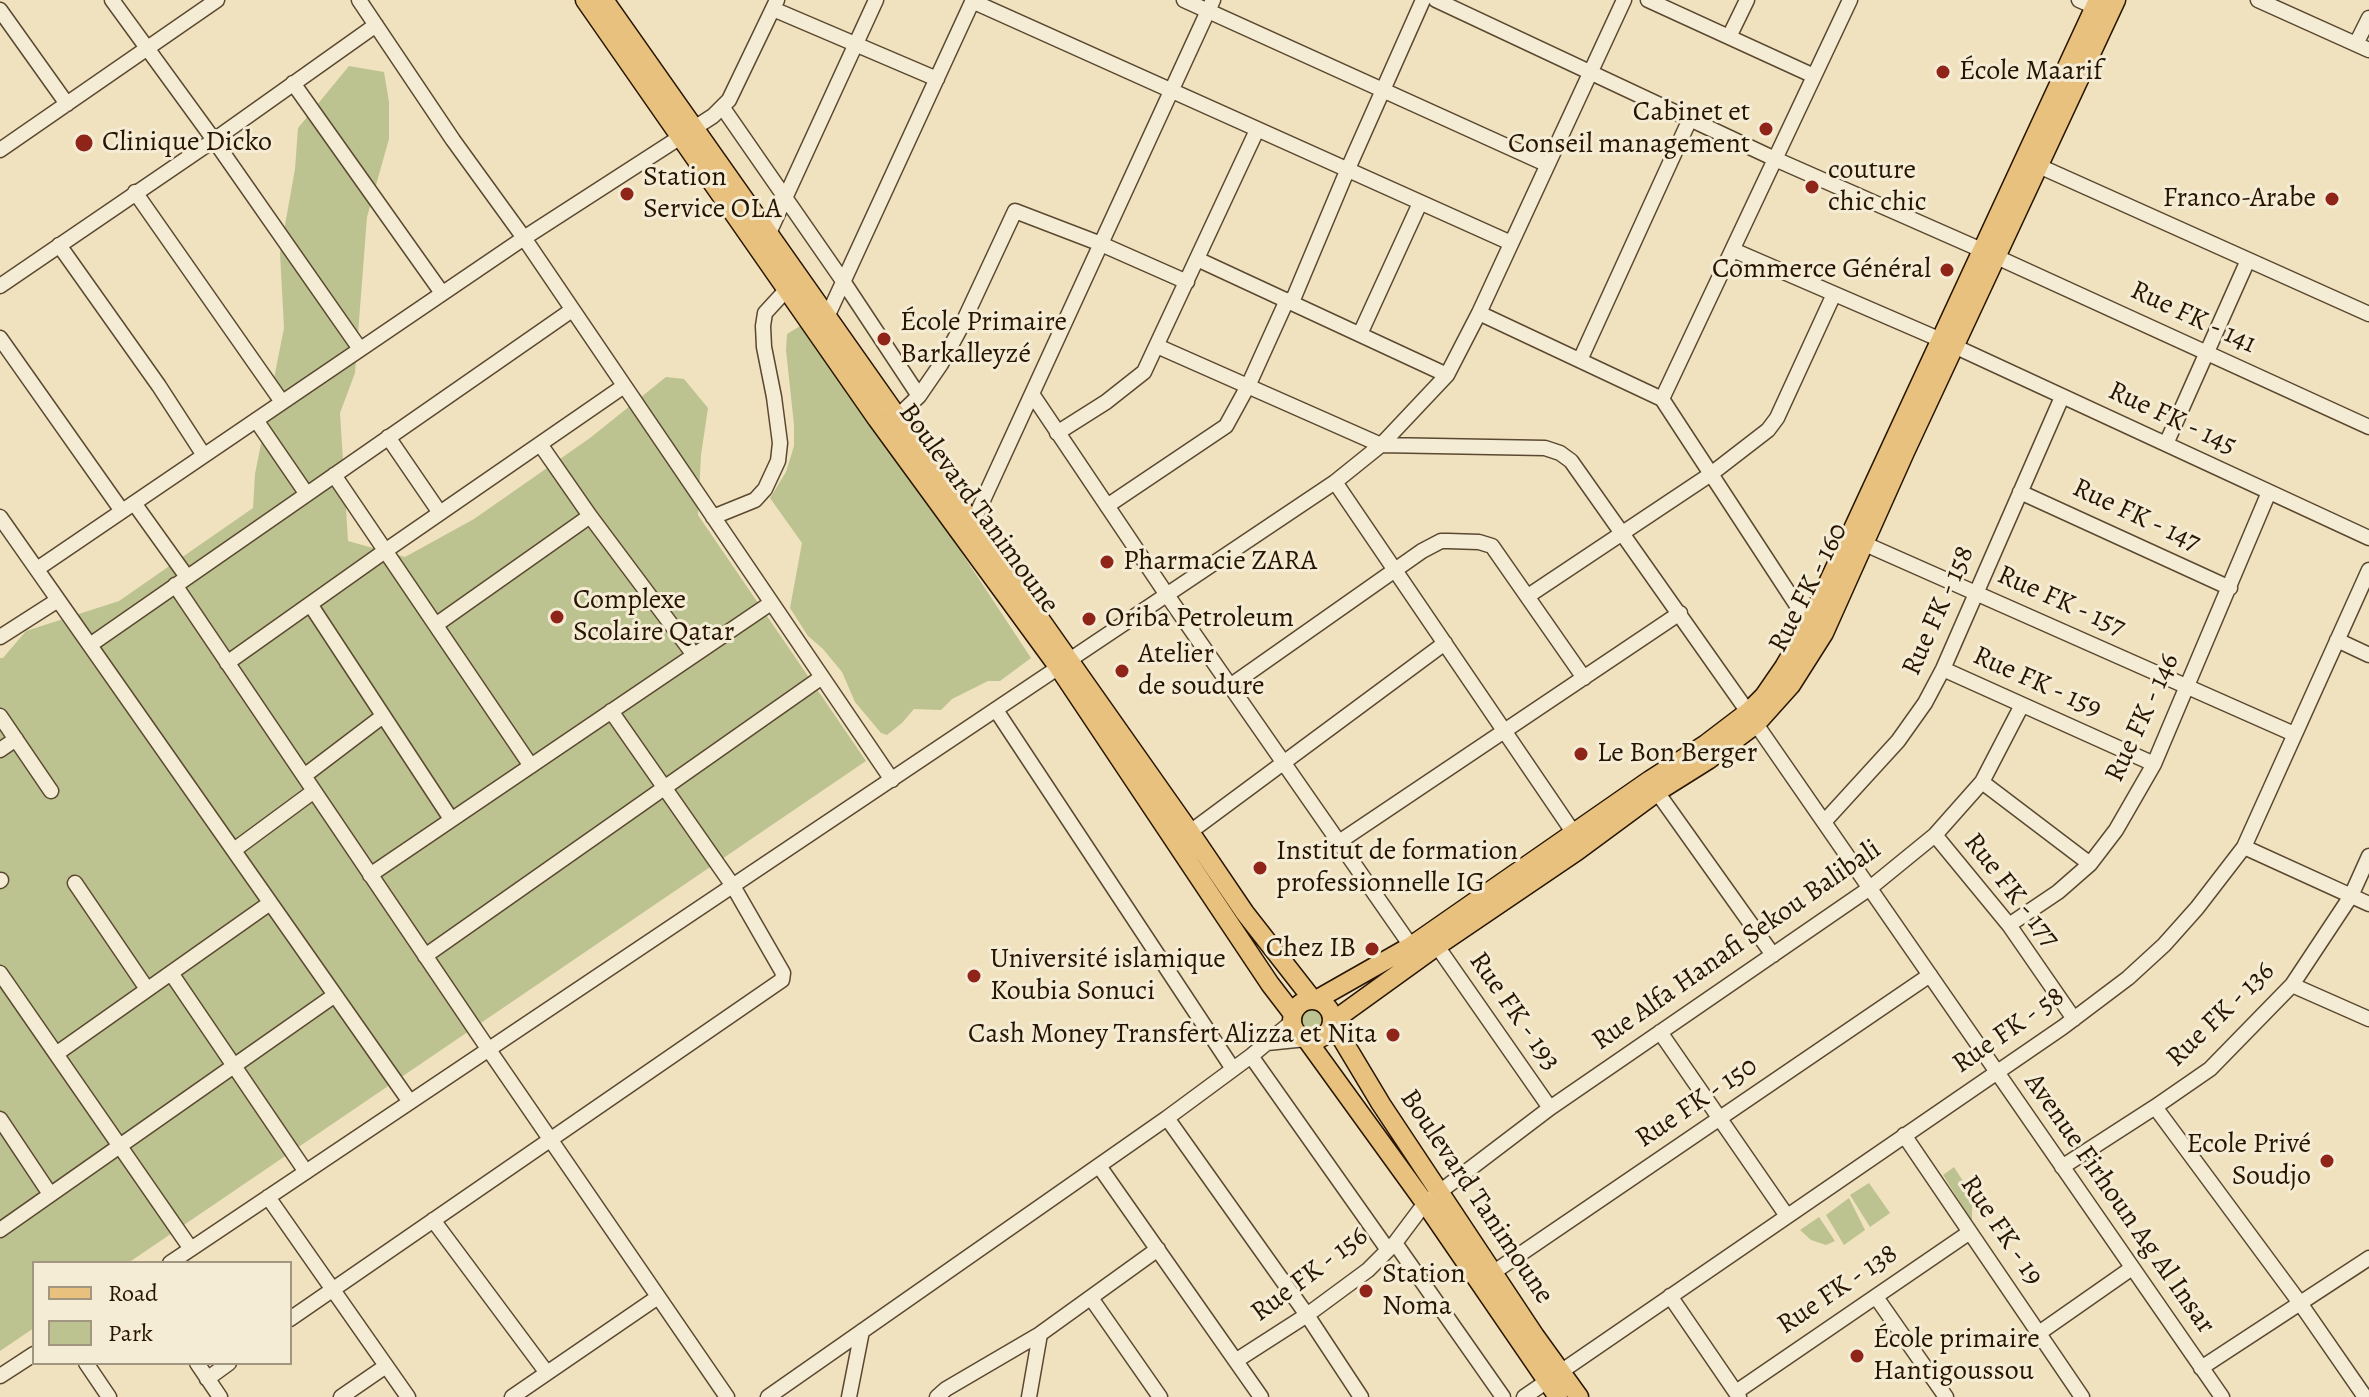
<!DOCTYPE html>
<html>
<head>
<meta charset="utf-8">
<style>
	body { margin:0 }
	#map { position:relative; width:2369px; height:1397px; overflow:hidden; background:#f0e2be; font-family:Alegreya,serif }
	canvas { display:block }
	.legend { position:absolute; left:32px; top:1261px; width:260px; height:104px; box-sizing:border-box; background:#f5ecd5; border:2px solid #a39680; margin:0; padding:10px 14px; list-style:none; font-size:24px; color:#281500 }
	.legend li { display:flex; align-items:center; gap:16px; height:40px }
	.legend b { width:40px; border:2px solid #a39680 }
</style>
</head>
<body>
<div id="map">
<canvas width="2369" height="1397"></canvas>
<ul class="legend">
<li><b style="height:10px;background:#e8c17f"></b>Road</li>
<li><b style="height:22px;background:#bcc390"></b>Park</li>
</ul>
</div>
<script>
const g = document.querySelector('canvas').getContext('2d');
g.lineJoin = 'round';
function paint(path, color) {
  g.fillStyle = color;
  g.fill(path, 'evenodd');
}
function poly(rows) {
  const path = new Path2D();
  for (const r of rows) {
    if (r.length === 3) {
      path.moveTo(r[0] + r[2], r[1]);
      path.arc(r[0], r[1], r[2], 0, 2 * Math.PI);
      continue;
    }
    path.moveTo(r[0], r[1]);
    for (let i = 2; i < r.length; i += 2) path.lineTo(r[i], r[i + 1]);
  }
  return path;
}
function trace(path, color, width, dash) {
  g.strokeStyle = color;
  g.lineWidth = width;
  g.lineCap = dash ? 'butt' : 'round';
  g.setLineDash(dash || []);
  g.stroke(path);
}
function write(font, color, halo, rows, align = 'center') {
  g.font = font + ' Alegreya,serif';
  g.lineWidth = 6;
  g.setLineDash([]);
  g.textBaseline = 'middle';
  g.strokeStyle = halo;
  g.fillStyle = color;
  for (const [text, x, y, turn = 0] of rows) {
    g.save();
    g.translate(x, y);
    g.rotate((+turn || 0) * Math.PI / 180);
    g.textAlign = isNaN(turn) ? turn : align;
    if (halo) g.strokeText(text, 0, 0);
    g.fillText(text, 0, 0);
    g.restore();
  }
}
const green = poly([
	[349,66,384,72,389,102,389,139,367,217,355,373,340,413,348,541,405,557,474,519,590,438,666,377,684,379,708,408,701,455,698,515,866,761,128,1263,34,1263,34,1328,0,1351,0,658,3,658,26,631,119,601,253,508,255,474,284,328,280,253,295,169,298,128],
	[800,326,946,529,1031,658,1000,681,988,681,952,699,941,710,914,709,902,723,887,735,881,733,855,702,842,672,823,649,808,636,790,608,802,543,770,498,786,472,794,446,794,425,786,350,787,334],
	[1311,1021,15],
	[1954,1167,1972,1195,1972,1221,1943,1175],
	[1869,1183,1890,1213,1870,1227,1850,1195],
	[1849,1198,1865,1230,1844,1245,1826,1215],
	[1819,1217,1835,1241,1826,1245,1811,1240,1800,1230]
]);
const minor = poly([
	[112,0,214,140,360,349],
	[359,0,453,140,524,238,892,780],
	[1184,0,1546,164],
	[1436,0,1775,159,1977,248,2369,427],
	[1648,0,1814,76],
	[2079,0,2102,10],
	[2258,0,2369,50],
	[972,1,1511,243],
	[773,9,937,79],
	[0,10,67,104],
	[1729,37,1747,0],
	[2356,44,2369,18],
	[293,83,442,293],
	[723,108,843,281,919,396],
	[0,150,217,0],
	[2030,162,2369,314],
	[135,192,282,402],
	[769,233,876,0],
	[59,245,159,386,203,454],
	[1733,250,1941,340,2369,538],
	[1197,259,1447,375],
	[0,286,214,140,376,25],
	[1292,302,1347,171,1423,0],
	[1479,313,1662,399,1809,624],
	[827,317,973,0],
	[1360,334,1420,203],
	[0,338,122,511],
	[1157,346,1381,445,1545,448,1560,453,1571,461,1748,712],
	[1580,360,1690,119],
	[1032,394,1167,595,1411,946],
	[1662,399,1850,0],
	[897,417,919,396,941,364,960,329,1015,211,1101,244,1187,282],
	[256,420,306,493],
	[1057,433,1106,402,1144,372,1257,130],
	[388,437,440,513],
	[540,444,590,516,694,655],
	[2166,444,2248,260],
	[334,475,531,766],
	[1335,482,1573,832],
	[2020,492,2230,588],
	[134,503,187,577],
	[1107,506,1226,426,1249,384,1287,300],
	[0,517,410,1102],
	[713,517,755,500,765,489,778,461,780,443,774,397,764,347,763,326,765,313,788,288],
	[973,522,1213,0],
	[1856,540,2294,734],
	[37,569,524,238,713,116,729,100,777,0],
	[175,585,489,1050,727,1397],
	[1528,596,1711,474,1768,430,1777,418,1834,294],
	[310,604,451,819],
	[437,624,590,516],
	[0,637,58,600],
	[2337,640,2369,655],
	[90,645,572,310],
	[227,663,385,551,624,386],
	[1943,669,2154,764],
	[1230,686,1422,551,1441,541,1448,541,1479,542,1492,546,1584,678],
	[996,710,1233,1069],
	[0,716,51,791],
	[1756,724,2222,1397],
	[0,750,16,739],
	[304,776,383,716],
	[1982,782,2090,864],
	[1657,792,1773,955],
	[1824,822,1898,741,1925,703,1943,669,2062,397],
	[1190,832,1445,643],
	[1935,835,2009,925,2074,1019],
	[1339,842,1680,613],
	[2244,847,2369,904],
	[234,850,314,791],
	[370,875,771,603],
	[0,881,1,880],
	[75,883,147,989],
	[2009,925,2058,892,2090,864,2116,830,2154,764,2269,492],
	[1437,946,1550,1108],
	[425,956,822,677],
	[0,973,191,1249],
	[171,973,306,1172],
	[2292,985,2369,1019],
	[1660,1032,1787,1216],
	[1267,1043,1306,1039],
	[56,1054,270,903],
	[1251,1056,1388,1250],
	[2155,1107,2300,1303,2365,1397],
	[1167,1118,1307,1315,1361,1397],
	[0,1119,50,1194],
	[1904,1135,2082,1397],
	[1099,1166,1261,1397],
	[2062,1167,2155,1107,2210,1069,2292,985,2351,896,2369,856],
	[268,1197,408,1397],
	[433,1220,547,1373],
	[0,1230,335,995],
	[1395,1243,1503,1397],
	[170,1263,1335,482,1381,445,1447,375,1479,313,1624,0],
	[1494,1272,1930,975],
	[1670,1296,1739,1397],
	[1876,1297,1946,1397],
	[1091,1298,1160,1397],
	[290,1319,782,980,783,973,733,886,611,711],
	[2039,1333,2132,1268],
	[1237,1360,1307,1315,1368,1270,1395,1243,1425,1203,1550,1108,1870,888,1935,835,1982,782,2022,705],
	[86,1363,109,1397],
	[197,1363,220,1397],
	[2201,1368,2369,1258],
	[0,1376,34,1354],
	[207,1379,229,1363],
	[1736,1392,1970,1232],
	[341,1397,386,1366],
	[512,1397,658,1297],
	[768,1397,1167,1118,1251,1056,1292,1022],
	[849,1397,862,1331],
	[937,1397,946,1389,1040,1334,1158,1249],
	[1029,1397,1040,1334],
	[1524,1397,2063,1027,2128,978,2164,945,2197,908,2244,847,2369,570]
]);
const major = poly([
	[585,0,877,419,1059,668,1270,984,1293,1014],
	[604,0,1190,832,1245,913,1313,1000],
	[1312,1020,20],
	[1316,1000,1411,946,1650,780,1706,744,1748,712,1764,696,1784,667,1809,624,2098,0],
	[1333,1021,1437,946,1577,851,1657,792,1708,760,1756,724,1791,685,1824,633,1905,452,2116,0],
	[1333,1024,1381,1104,1535,1336,1579,1397],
	[1307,1040,1425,1203,1558,1397]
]);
const markers = [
	[1943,72,8,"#8f2418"],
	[1766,129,8,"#8f2418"],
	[84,143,10,"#8f2418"],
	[1812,187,8,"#8f2418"],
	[627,194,8,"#8f2418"],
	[2332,199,8,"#8f2418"],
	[1947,270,8,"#8f2418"],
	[884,339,8,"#8f2418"],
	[1107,562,8,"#8f2418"],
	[557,617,8,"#8f2418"],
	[1089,619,8,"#8f2418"],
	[1122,671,8,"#8f2418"],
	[1581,754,8,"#8f2418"],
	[1260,868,8,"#8f2418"],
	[1372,949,8,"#8f2418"],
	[974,976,8,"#8f2418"],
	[1393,1035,8,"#8f2418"],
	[2327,1161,8,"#8f2418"],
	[1366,1291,8,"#8f2418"],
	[1857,1356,8,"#8f2418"]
];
const poiNames = [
	["École Maarif",1959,72],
	["Cabinet et",1750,113,"right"],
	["Conseil management",1750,145,"right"],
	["Clinique Dicko",102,143],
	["couture",1828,171],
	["chic chic",1828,203],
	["Station",643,178],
	["Service OLA",643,210],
	["Franco-Arabe",2316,199,"right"],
	["Commerce Général",1931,270,"right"],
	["École Primaire",900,323],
	["Barkalleyzé",900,355],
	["Pharmacie ZARA",1123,562],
	["Complexe",573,601],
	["Scolaire Qatar",573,633],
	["Oriba Petroleum",1105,619],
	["Atelier",1138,655],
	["de soudure",1138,687],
	["Le Bon Berger",1597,754],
	["Institut de formation",1276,852],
	["professionnelle IG",1276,884],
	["Chez IB",1356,949,"right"],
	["Université islamique",990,960],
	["Koubia Sonuci",990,992],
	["Cash Money Transfert Alizza et Nita",1377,1035,"right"],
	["Ecole Privé",2311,1145,"right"],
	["Soudjo",2311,1177,"right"],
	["Station",1382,1275],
	["Noma",1382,1307],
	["École primaire",1873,1340],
	["Hantigoussou",1873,1372]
];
const streetNames = [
	["Rue FK - 141",2193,318,25],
	["Rue FK - 145",2172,419,25],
	["Boulevard Tanimoune",978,509,54],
	["Rue FK - 147",2136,516,25],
	["Rue FK - 160",1809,588,-63],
	["Rue FK - 157",2061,602,24],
	["Rue FK - 158",1939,611,-66],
	["Rue FK - 159",2037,683,24],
	["Rue FK - 146",2143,718,-65],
	["Rue FK - 177",2011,891,52],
	["Rue Alfa Hanafi Sekou Balibali",1737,946,-35],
	["Rue FK - 193",1514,1012,55],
	["Rue FK - 136",2221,1015,-44],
	["Rue FK - 58",2009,1031,-35],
	["Rue FK - 150",1697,1103,-34],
	["Boulevard Tanimoune",1476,1197,56],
	["Avenue Firhoun Ag Al Insar",2119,1204,55],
	["Rue FK - 19",2001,1231,56],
	["Rue FK - 156",1310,1275,-37],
	["Rue FK - 138",1838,1290,-34]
];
paint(green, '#bcc390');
trace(minor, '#5a4830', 17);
trace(major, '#281500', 21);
trace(minor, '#f5ecd5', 14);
trace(major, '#e8c17f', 18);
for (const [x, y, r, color] of markers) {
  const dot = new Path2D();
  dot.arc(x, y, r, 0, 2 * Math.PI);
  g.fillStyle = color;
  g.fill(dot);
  trace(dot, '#f5ecd5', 3);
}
write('28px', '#281500', '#f5ecd5', poiNames, 'left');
write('28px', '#281500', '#f5ecd5', streetNames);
</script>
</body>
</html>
